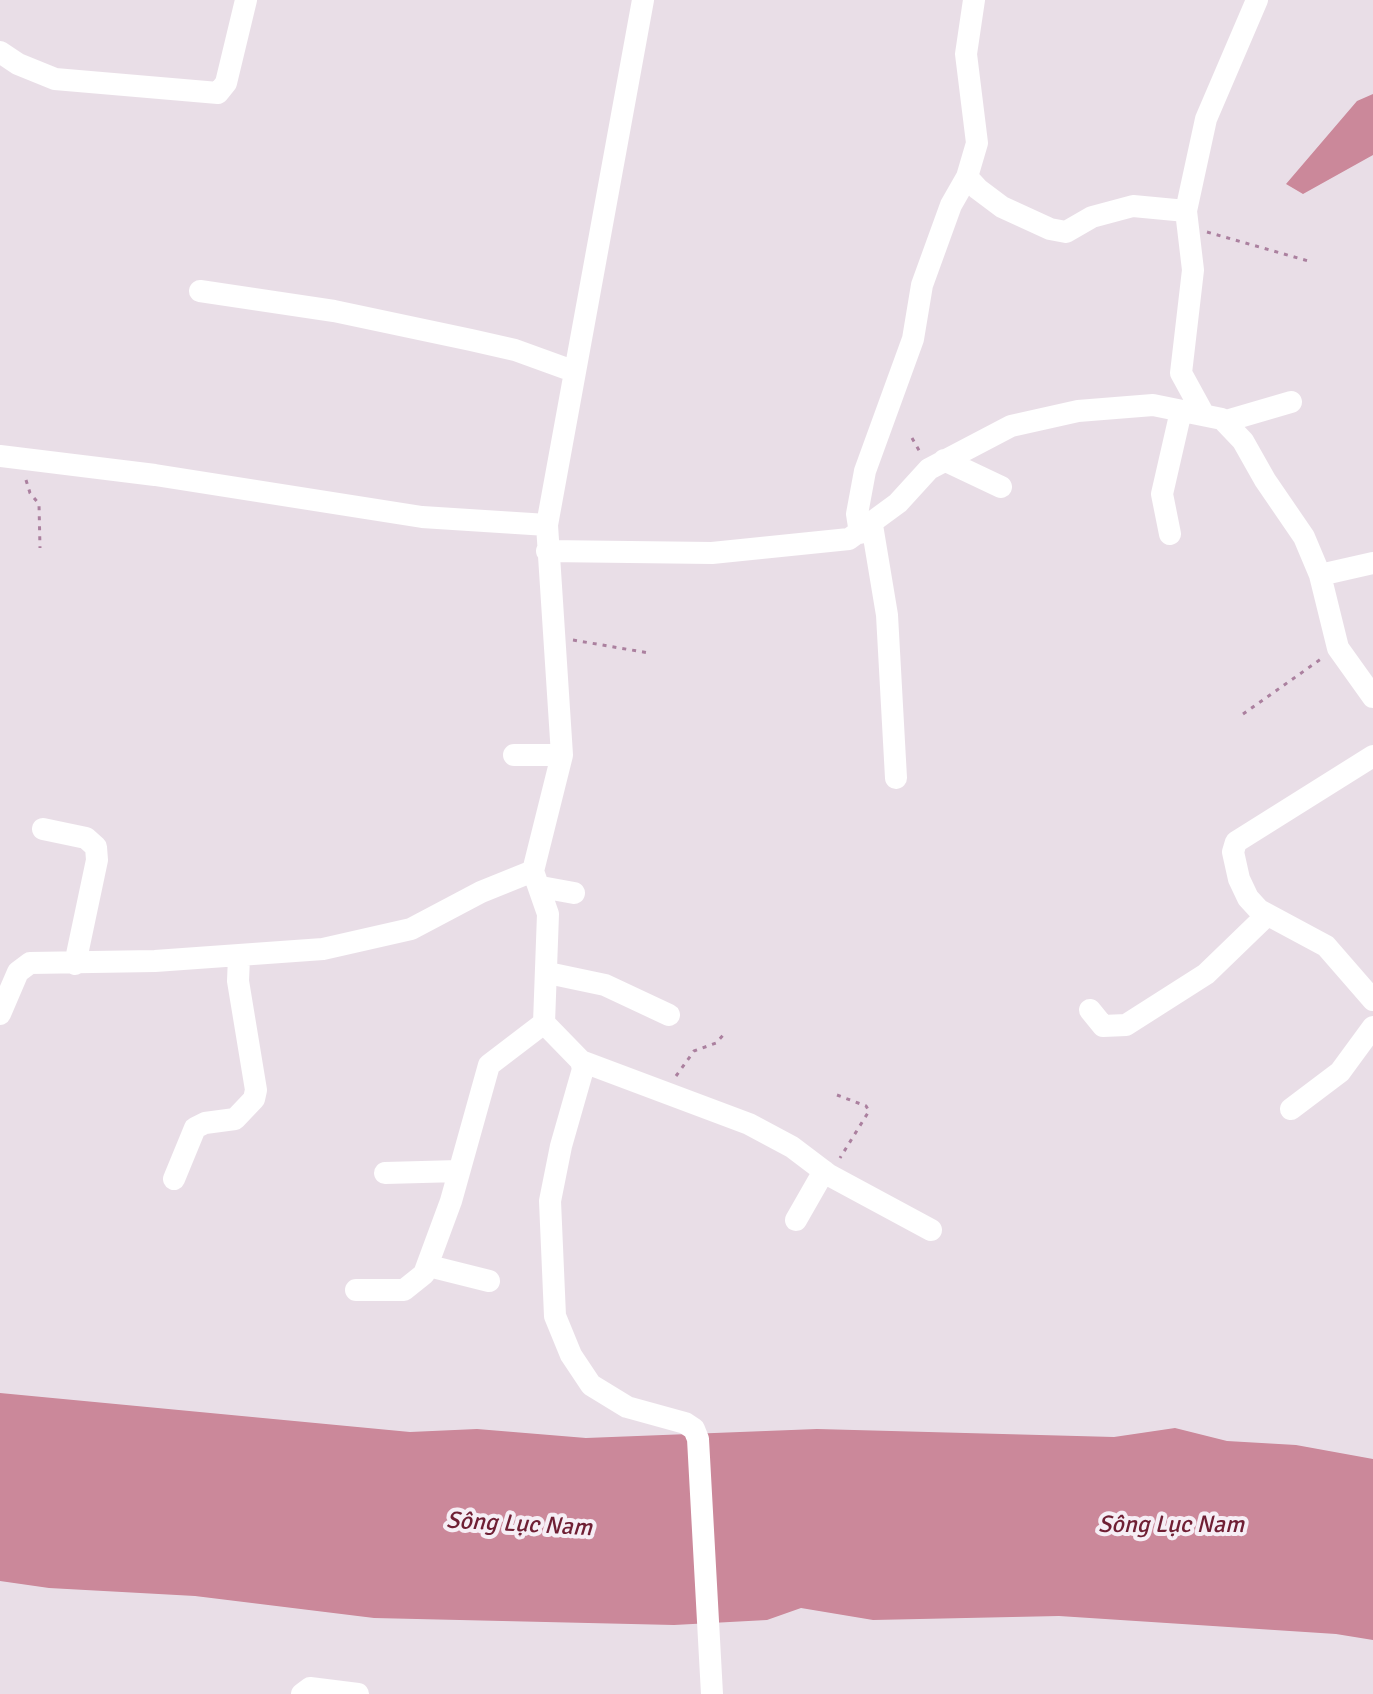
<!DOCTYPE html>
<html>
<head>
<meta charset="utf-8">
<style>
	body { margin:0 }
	canvas { display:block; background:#e9dee7 }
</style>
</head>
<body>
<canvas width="1373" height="1694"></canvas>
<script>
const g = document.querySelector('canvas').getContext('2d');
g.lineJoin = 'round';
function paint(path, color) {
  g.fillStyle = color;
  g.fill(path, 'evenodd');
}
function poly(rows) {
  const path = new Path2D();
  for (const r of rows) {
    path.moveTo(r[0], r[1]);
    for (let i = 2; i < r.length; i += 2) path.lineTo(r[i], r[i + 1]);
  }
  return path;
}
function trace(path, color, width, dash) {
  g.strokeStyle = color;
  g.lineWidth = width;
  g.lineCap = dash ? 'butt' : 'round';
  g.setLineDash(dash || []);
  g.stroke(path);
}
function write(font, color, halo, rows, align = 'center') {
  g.font = font + ' Signika,sans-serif';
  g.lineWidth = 8;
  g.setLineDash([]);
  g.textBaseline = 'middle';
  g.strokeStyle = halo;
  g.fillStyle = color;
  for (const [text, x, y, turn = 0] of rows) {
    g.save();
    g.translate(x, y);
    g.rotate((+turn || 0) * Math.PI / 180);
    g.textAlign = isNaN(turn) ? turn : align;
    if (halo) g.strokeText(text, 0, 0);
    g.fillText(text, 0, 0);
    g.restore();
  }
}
const water = poly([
	[1373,94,1373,155,1303,194,1286,184,1357,101],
	[0,1393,410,1432,477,1429,586,1438,817,1429,1114,1437,1175,1428,1227,1441,1296,1445,1373,1459,1373,1640,1336,1634,1059,1616,873,1620,801,1608,767,1620,674,1625,374,1618,195,1596,49,1588,0,1581]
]);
const path = poly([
	[1207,232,1312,262],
	[912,438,920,452],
	[26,480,30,493,39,504,40,548],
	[573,640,649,653],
	[1243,714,1321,659],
	[676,1076,694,1051,716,1043,725,1033],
	[837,1095,866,1106,869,1111,840,1158]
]);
const minor = poly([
	[643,0,547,525,562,755,533,871,548,914,544,1023,581,1061,583,1069,561,1146,550,1201,555,1316,571,1355,591,1385,627,1407,685,1423,694,1429,698,1439,712,1694],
	[974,0,966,54,977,143,967,177,978,189,1002,207,1050,229,1066,232,1092,217,1133,206,1186,211],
	[0,52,18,64,55,79,218,93,226,83,246,0],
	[200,291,334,311,471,340,515,350,573,371],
	[1204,415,1181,373,1193,270,1186,211,1206,119,1257,0],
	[1226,421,1291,402],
	[0,456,155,475,422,517,547,525],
	[944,460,1001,487],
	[872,525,887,615,896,778],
	[860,533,857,514,865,471,913,339,922,285,951,205,967,177],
	[1170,534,1162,494,1181,411],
	[547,551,712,553,849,539,898,503,929,469,1011,426,1078,411,1153,405,1222,419,1243,441,1265,480,1304,537,1320,575,1338,648,1373,697],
	[1320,575,1373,563],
	[514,755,562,755],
	[1373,756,1236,842,1233,852,1239,879,1248,898,1259,910,1326,946,1373,1000],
	[43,829,86,838,96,847,97,860,75,964],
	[541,887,574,893],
	[548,973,605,985,669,1015],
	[1090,1010,1103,1026,1126,1025,1206,974,1266,916],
	[0,1014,18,972,30,963,155,961,323,949,411,929,481,892,533,871],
	[581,1061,749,1124,792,1147,829,1175,931,1230],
	[1291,1109,1340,1072,1373,1027],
	[385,1173,459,1171],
	[174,1179,195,1128,205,1123,235,1119,254,1099,256,1090,238,981,239,957],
	[796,1220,824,1171],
	[429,1266,489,1281],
	[356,1290,404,1290,424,1274,451,1201,489,1065,544,1023],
	[302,1694,310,1688,358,1694]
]);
const waterNames = [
	["Sông Lục Nam",519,1525,3],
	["Sông Lục Nam",1171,1526]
];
paint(water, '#cb889a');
trace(path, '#ab809f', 3, [4, 6]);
trace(minor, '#fff', 22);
write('italic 24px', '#6f1f34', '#f6eef5', waterNames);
</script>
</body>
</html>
